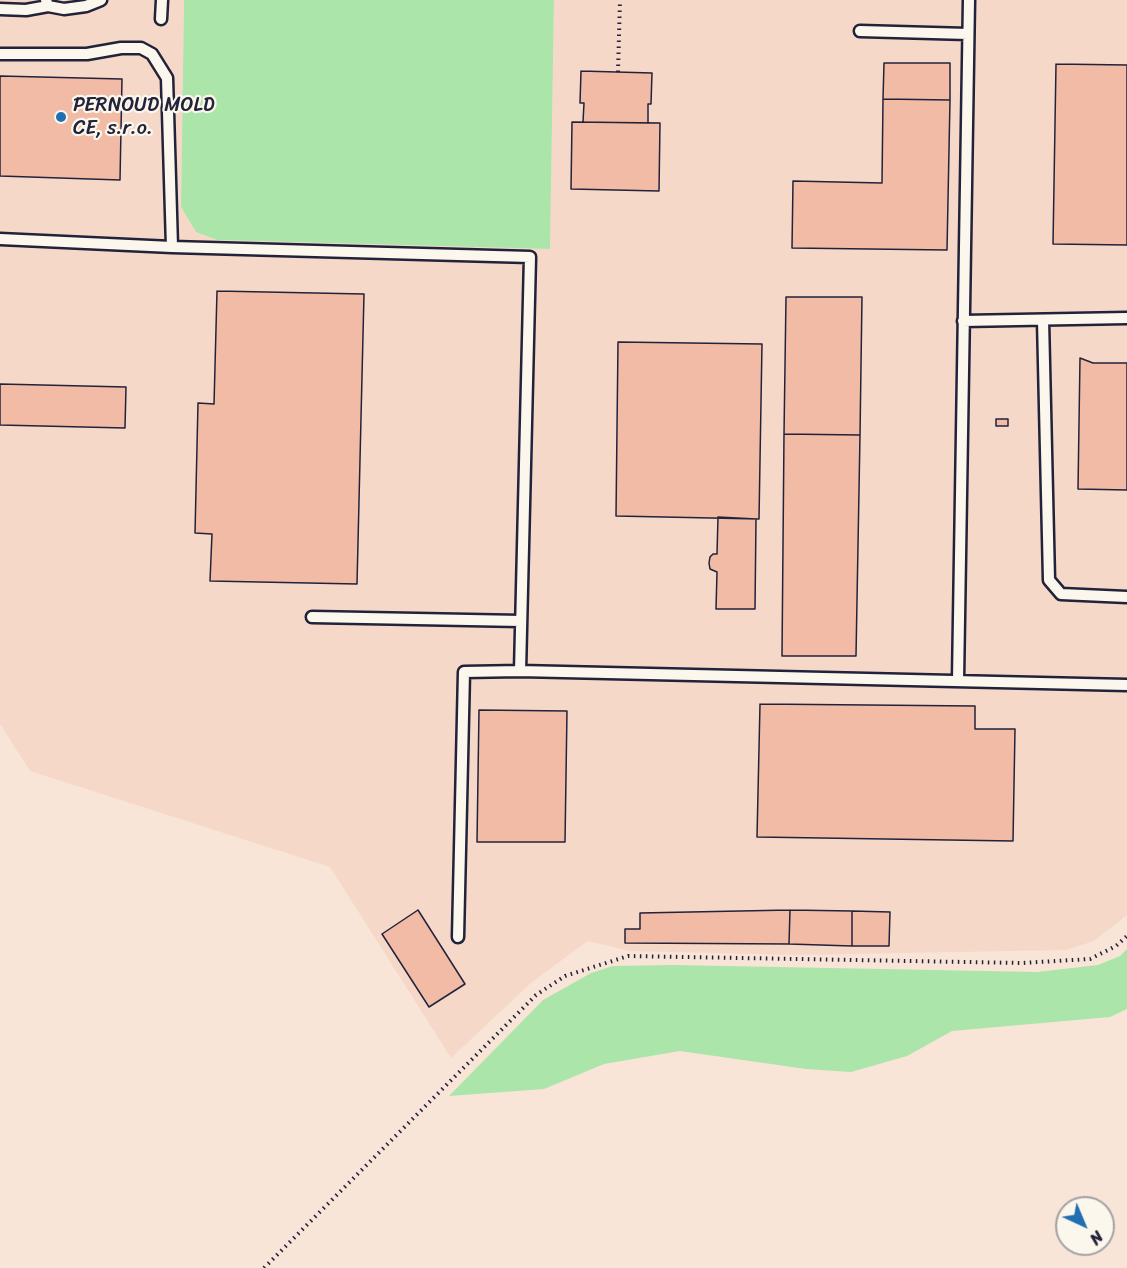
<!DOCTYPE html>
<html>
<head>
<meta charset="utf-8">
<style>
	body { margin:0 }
	#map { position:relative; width:1127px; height:1268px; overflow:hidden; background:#f8e5d7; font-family:Sriracha,sans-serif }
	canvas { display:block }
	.north { position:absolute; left:1055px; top:1196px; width:60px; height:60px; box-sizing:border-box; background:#fbf7ec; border:2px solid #a4a2a5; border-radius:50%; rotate:136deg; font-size:16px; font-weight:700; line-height:24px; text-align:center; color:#22223b }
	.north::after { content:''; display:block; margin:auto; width:21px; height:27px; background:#1f6fb2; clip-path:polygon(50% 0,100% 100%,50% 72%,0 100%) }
</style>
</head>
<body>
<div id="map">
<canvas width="1127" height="1268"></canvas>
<div class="north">N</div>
</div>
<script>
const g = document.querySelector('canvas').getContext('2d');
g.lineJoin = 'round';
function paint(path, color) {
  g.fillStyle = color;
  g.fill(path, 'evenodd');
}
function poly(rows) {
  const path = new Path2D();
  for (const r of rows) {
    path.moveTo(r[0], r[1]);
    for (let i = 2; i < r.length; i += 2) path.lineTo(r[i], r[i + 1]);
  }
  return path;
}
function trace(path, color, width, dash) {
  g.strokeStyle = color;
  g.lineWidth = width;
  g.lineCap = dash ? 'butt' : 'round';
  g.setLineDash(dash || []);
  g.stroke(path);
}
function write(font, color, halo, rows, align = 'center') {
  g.font = font + ' Sriracha,sans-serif';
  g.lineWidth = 4.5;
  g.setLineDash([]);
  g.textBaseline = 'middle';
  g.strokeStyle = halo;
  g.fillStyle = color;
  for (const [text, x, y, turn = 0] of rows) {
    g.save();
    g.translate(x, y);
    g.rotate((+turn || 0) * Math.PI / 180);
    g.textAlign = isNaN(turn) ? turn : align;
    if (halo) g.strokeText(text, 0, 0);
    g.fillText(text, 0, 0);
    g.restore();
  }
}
const built = poly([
	[0,0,184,0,181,207,196,232,217,240,550,249,554,0,1127,0,1127,915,1094,941,1067,950,795,955,630,951,588,941,532,982,451,1058,330,867,30,771,0,724]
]);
const green = poly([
	[184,0,554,0,550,249,217,240,196,232,181,207],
	[1127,949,1127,1009,1110,1017,952,1031,907,1056,851,1072,806,1069,680,1051,604,1064,544,1089,449,1096,543,1000,591,973,613,966,673,965,1037,972,1098,965,1120,956]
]);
const building = poly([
	[884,63,950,63,950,100,883,99,884,63],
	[1056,64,1127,65,1127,245,1053,244,1056,64],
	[581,71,652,73,651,104,648,104,648,123,583,122,584,103,580,103,581,71],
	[0,76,122,79,120,180,0,176,0,76],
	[883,99,950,100,947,250,792,248,793,181,882,183,883,99],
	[572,122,660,123,659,191,571,189,572,122],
	[217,291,364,294,357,584,210,581,212,534,195,533,198,403,214,404,217,291],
	[786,297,862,297,860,435,784,434,786,297],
	[618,342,762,344,759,519,616,516,618,342],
	[1080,358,1093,363,1127,363,1127,490,1078,489,1080,358],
	[0,384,126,387,125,428,0,425,0,384],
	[996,419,1008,419,1008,426,996,426,996,419],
	[784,434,860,435,856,656,782,656,784,434],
	[718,517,756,519,755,609,716,609,717,572,710,569,709,563,710,557,713,554,717,554,718,517],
	[760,704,975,706,975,729,1015,729,1013,841,757,837,760,704],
	[479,710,567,711,565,842,477,842,479,710],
	[418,910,465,984,429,1007,382,934,418,910],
	[790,910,852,911,852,946,789,944,790,910],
	[790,910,789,944,625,943,625,929,640,929,640,913,790,910],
	[852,911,890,912,889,946,852,946,852,911]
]);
const path = poly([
	[618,72,620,0],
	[264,1268,536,995,565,976,628,956,1022,963,1090,959,1116,946,1127,936]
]);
const lane = poly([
	[46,0,48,6,64,9,86,6,101,0],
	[0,9,26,10,48,6],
	[161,19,162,0],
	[860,31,968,34],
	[0,54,87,54,121,48,141,48,152,54,167,78,172,247],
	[0,239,172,247,530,257,520,671,1127,685],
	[1043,320,1049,580,1061,594,1127,597],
	[963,321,1127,318],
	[312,617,521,621],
	[958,680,969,0],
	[458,937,464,672,520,671]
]);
const markers = [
	[61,117,6,"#1f6fb2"]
];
const poiNames = [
	["PERNOUD MOLD",73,106],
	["CE, s.r.o.",73,129]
];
paint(built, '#f6d8c8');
paint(green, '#abe5aa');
paint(building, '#f1bba5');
trace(building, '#22223b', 1.5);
trace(lane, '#22223b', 15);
trace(path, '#22223b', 4, [1.5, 4.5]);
trace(lane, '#fbf7ec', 10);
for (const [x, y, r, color] of markers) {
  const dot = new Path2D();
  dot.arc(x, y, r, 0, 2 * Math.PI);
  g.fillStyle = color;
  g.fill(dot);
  trace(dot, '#fbf7ec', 2);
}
write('20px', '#22223b', '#fbf7ec', poiNames, 'left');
</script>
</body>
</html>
